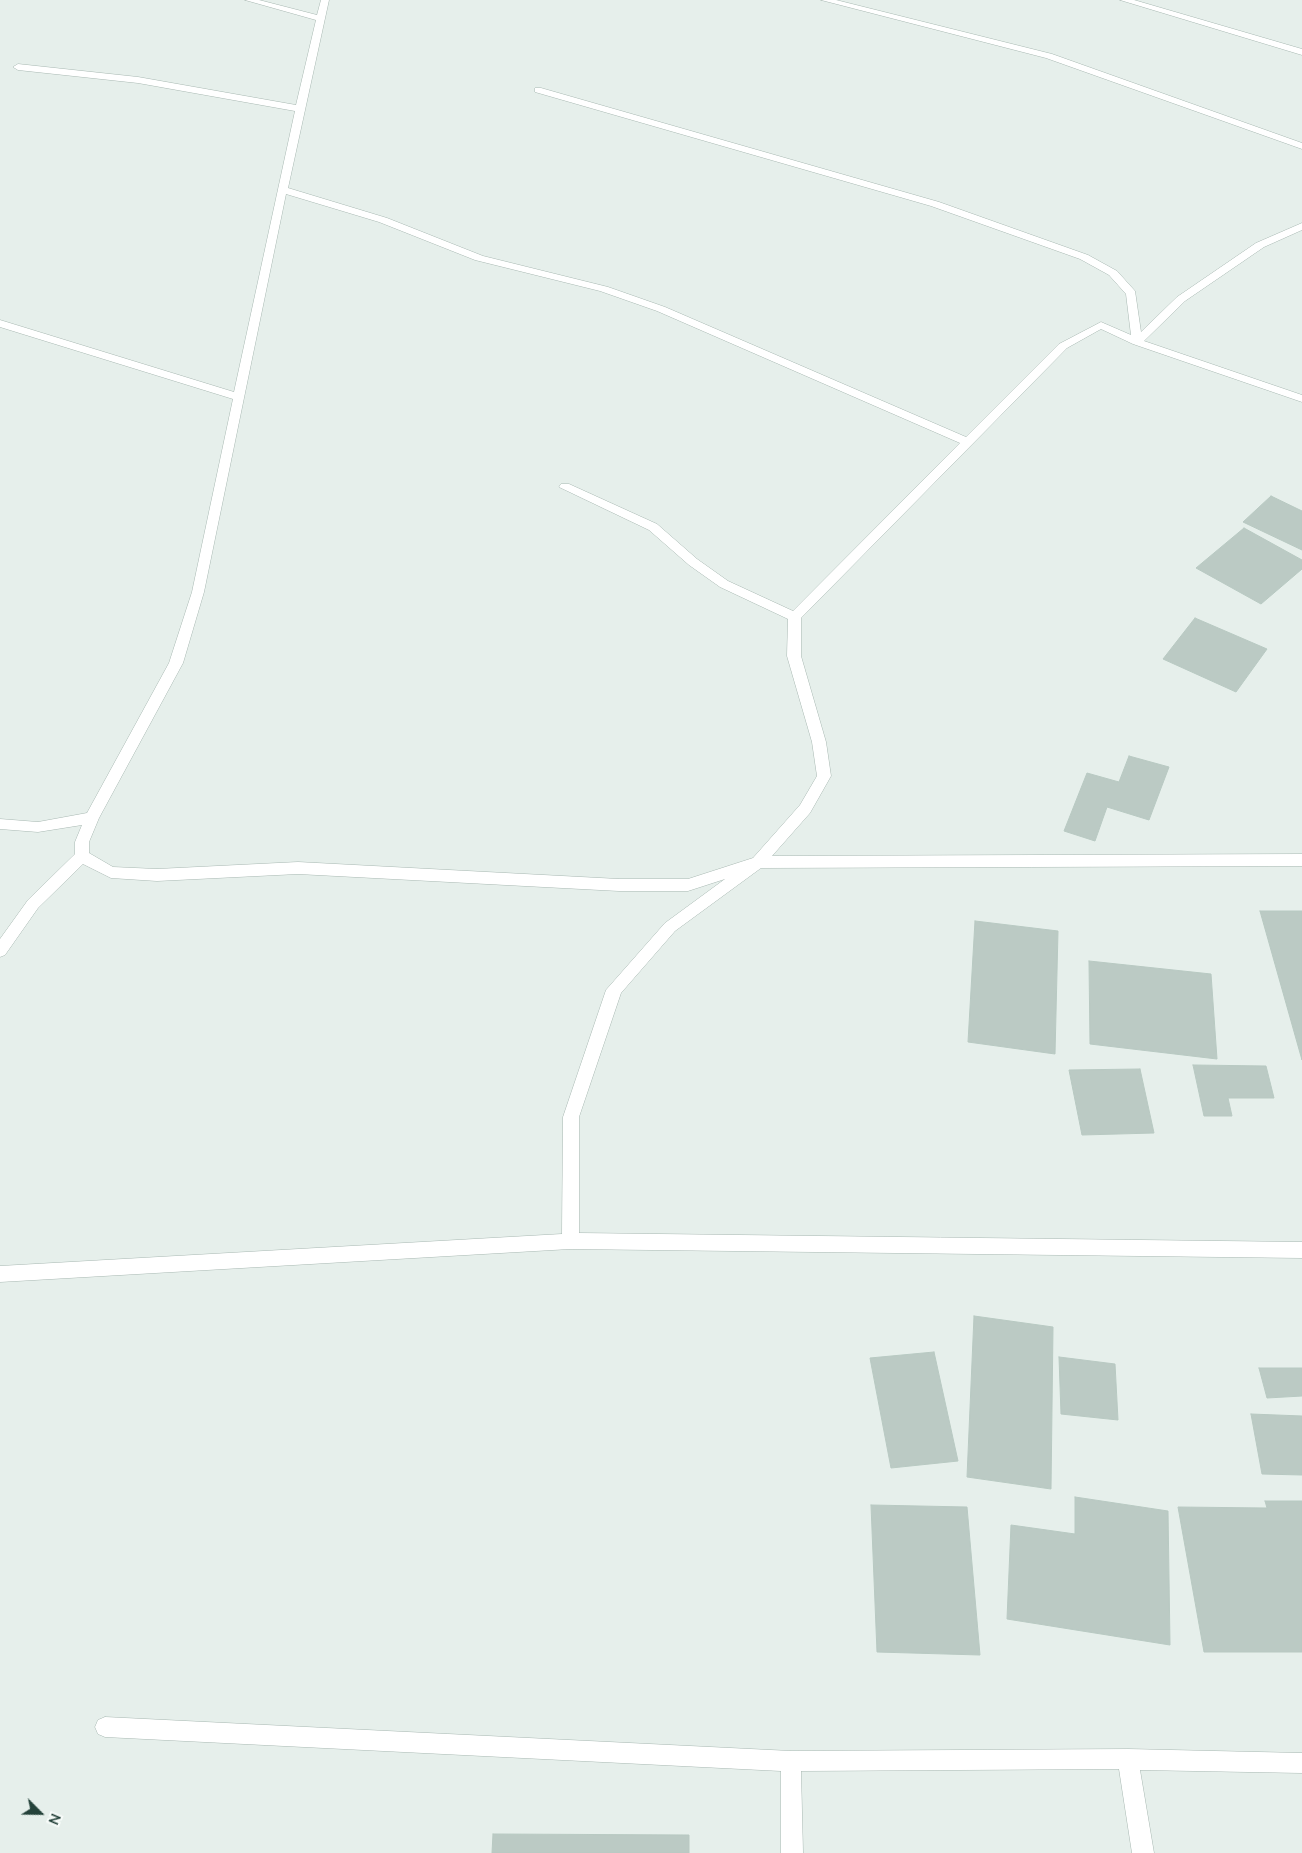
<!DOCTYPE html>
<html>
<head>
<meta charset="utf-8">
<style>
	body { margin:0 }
	#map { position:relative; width:1302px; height:1853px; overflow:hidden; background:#e6efeb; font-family:"Nunito Sans",sans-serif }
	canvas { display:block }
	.north { position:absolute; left:15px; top:1788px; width:50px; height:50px; -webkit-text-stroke:4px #f7fbf9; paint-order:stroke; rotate:113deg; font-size:14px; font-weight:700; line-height:20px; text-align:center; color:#24423a }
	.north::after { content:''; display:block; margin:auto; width:18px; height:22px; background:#24423a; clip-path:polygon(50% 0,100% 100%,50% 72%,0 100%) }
</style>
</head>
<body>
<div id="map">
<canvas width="1302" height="1853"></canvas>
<div class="north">N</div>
</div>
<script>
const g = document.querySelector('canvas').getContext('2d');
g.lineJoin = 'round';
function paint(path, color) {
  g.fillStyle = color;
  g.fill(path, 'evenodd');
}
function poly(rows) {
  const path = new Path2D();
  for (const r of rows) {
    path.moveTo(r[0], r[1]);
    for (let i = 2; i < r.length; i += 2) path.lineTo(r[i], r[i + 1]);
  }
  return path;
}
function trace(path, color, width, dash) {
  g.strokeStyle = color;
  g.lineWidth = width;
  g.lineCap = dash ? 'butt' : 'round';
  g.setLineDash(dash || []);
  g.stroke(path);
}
const building = poly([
	[1271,496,1302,511,1302,550,1243,522,1271,496],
	[1244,528,1302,560,1302,569,1261,604,1196,568,1244,528],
	[1195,618,1267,649,1236,692,1163,659,1195,618],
	[1129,756,1169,767,1149,820,1107,807,1095,841,1064,831,1087,773,1119,782,1129,756],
	[1260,911,1302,911,1302,1060,1260,911],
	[975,921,1058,931,1055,1054,968,1042,975,921],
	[1089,961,1211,974,1217,1059,1090,1044,1089,961],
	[1193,1065,1266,1066,1274,1098,1228,1098,1232,1116,1204,1116,1193,1065],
	[1140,1069,1154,1133,1082,1135,1069,1070,1140,1069],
	[974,1316,1053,1327,1051,1489,967,1477,974,1316],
	[934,1352,958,1461,891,1468,870,1358,934,1352],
	[1059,1357,1115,1364,1118,1420,1061,1414,1059,1357],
	[1259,1368,1302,1368,1302,1396,1267,1398,1259,1368],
	[1251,1414,1302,1416,1302,1475,1262,1474,1251,1414],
	[1075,1497,1168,1511,1170,1645,1007,1619,1011,1525,1075,1534,1075,1497],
	[1265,1501,1302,1501,1302,1652,1204,1652,1178,1507,1267,1508,1265,1501],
	[871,1505,967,1507,980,1655,877,1652,871,1505],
	[493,1834,689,1835,689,1853,492,1853,493,1834]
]);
const street = poly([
	[245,0,259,0,317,15,321,0,329,0,288,188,387,218,483,256,608,287,665,307,966,437,1059,344,1101,322,1131,335,1126,294,1109,275,1080,259,931,206,535,92,535,88,541,88,939,202,1088,255,1117,271,1135,291,1141,332,1177,297,1256,243,1302,223,1302,230,1264,247,1185,301,1144,341,1302,395,1302,402,1133,344,1101,329,1067,348,801,618,801,656,826,742,831,776,810,813,772,856,1302,854,1302,866,761,868,675,931,621,993,579,1117,579,1233,1302,1242,1302,1258,570,1249,0,1282,0,1266,562,1234,563,1117,606,990,665,923,725,879,688,891,619,891,298,874,157,881,111,878,83,864,38,908,5,955,0,957,0,939,28,900,75,854,75,842,82,825,38,832,0,829,0,819,38,822,87,813,169,663,192,592,233,399,0,327,0,320,234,392,295,111,138,83,18,70,13,67,18,64,138,77,296,105,316,20,245,0],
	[286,194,379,222,475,260,600,291,657,311,960,443,793,611,728,581,697,559,657,524,569,484,561,484,559,487,649,530,689,565,720,587,788,619,787,656,812,742,817,776,800,805,753,858,688,879,619,879,298,862,157,869,113,867,89,853,89,842,99,818,183,663,204,592,286,194],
	[821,0,836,0,1052,54,1302,143,1302,149,1046,58,821,0],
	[1120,0,1134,0,1302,49,1302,55,1120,0],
	[105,1717,791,1751,1128,1749,1302,1753,1302,1773,1140,1770,1154,1853,1132,1853,1119,1769,801,1771,803,1853,781,1853,781,1771,105,1737,98,1734,95,1727,98,1720,105,1717]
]);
paint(building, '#bbcac4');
trace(building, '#b8c9c2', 1);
trace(street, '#a8b8b2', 1);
paint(street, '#fff');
</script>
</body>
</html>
